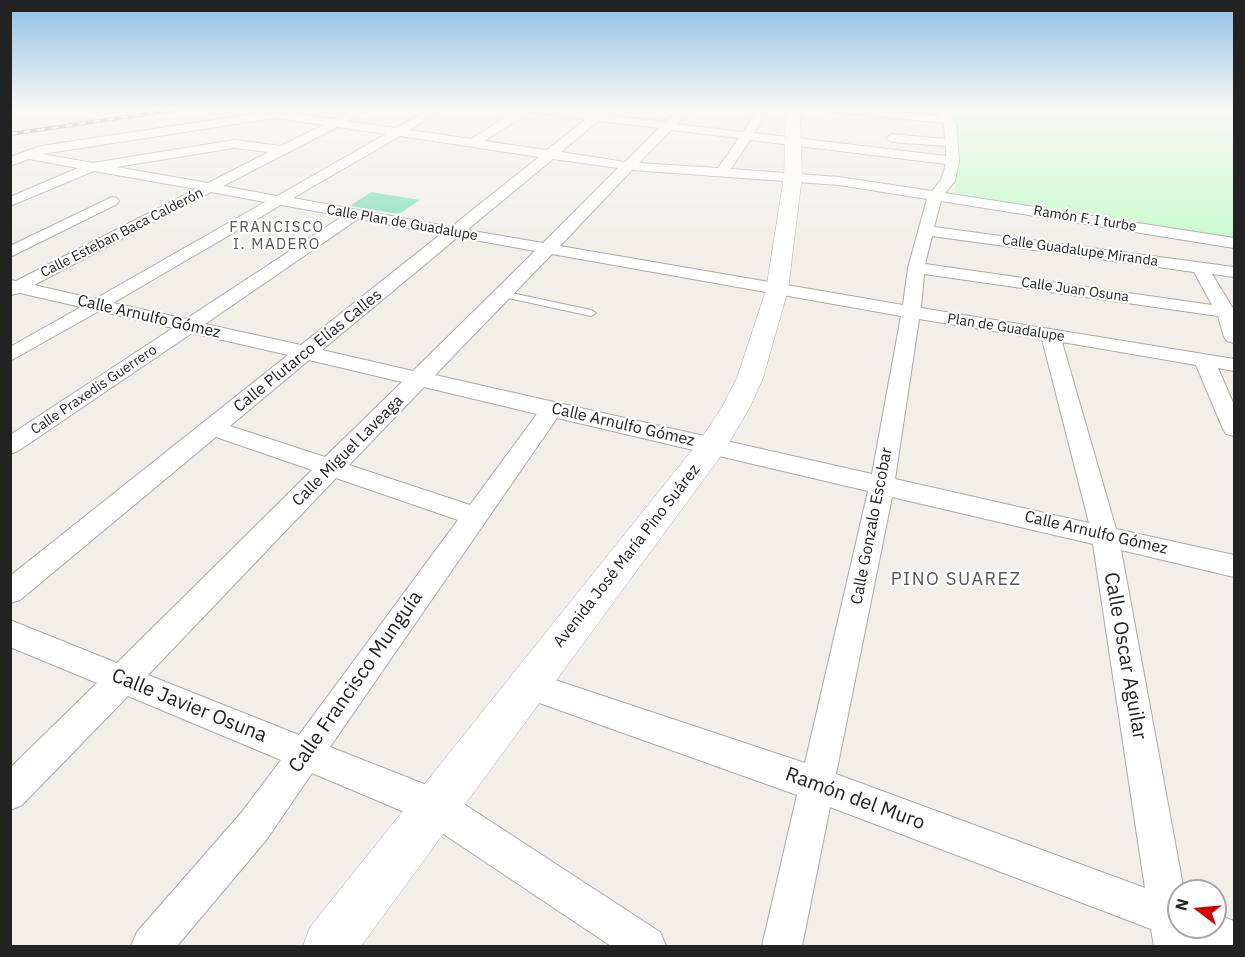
<!DOCTYPE html>
<html>
<head>
<meta charset="utf-8">
<style>
	body { margin:0 }
	#map { position:relative; width:1245px; height:957px; overflow:hidden; background:#f2efe9; font-family:"IBM Plex Sans",sans-serif }
	canvas { display:block }
	.frame { position:absolute; inset:0; border:12px solid #222; pointer-events:none }
	.north { position:absolute; left:1167px; top:879px; width:60px; height:60px; box-sizing:border-box; background:#fff; border:2px solid #a7a7a7; border-radius:50%; rotate:286deg; font-size:16px; font-weight:700; line-height:24px; text-align:center; color:#222 }
	.north::after { content:''; display:block; margin:auto; width:21px; height:27px; background:#d40000; clip-path:polygon(50% 0,100% 100%,50% 72%,0 100%) }
</style>
</head>
<body>
<div id="map">
<canvas width="1245" height="957"></canvas>
<div class="frame"></div>
<div class="north">N</div>
</div>
<script>
const g = document.querySelector('canvas').getContext('2d');
g.lineJoin = 'round';
function paint(path, color) {
  g.fillStyle = color;
  g.fill(path, 'evenodd');
}
function poly(rows) {
  const path = new Path2D();
  for (const r of rows) {
    path.moveTo(r[0], r[1]);
    for (let i = 2; i < r.length; i += 2) path.lineTo(r[i], r[i + 1]);
  }
  return path;
}
function trace(path, color, width, dash) {
  g.strokeStyle = color;
  g.lineWidth = width;
  g.lineCap = dash ? 'butt' : 'round';
  g.setLineDash(dash || []);
  g.stroke(path);
}
function write(font, color, halo, rows, align = 'center') {
  g.font = font + ' "IBM Plex Sans",sans-serif';
  g.lineWidth = 4.5;
  g.setLineDash([]);
  g.textBaseline = 'middle';
  g.strokeStyle = halo;
  g.fillStyle = color;
  for (const [text, x, y, turn = 0] of rows) {
    g.save();
    g.translate(x, y);
    g.rotate((+turn || 0) * Math.PI / 180);
    g.textAlign = isNaN(turn) ? turn : align;
    if (halo) g.strokeText(text, 0, 0);
    g.fillText(text, 0, 0);
    g.restore();
  }
}
const park = poly([
	[948,109,1234,109,1234,241,955,193,955,133]
]);
const pitch = poly([
	[371,192,420,200,399,214,350,206]
]);
const service = poly([
	[502,291,591,310,596,313,591,316,499,296,499,292,502,291]
]);
const minor = poly([
	[286,109,293,110,294,113,333,119,353,109,367,109,347,121,396,128,430,109,443,109,410,130,471,139,518,109,558,109,594,113,599,109,611,109,606,115,665,122,679,109,690,109,677,124,743,132,758,109,769,109,754,133,946,156,946,146,892,142,886,138,892,134,945,139,944,123,833,112,828,109,870,109,940,116,937,109,949,109,956,124,959,161,955,181,945,193,1234,238,1234,248,941,201,934,227,1234,267,1234,277,1212,274,1232,307,1234,308,1234,343,1227,341,1224,337,1218,316,924,274,921,308,1234,359,1234,371,1218,368,1234,405,1234,436,1226,434,1223,429,1196,365,1062,342,1116,529,1234,555,1234,577,1121,550,1184,891,1179,891,1179,927,1215,927,1215,914,1234,921,1234,946,1154,946,1151,929,830,807,802,946,762,946,797,795,517,695,512,685,517,675,528,671,805,763,868,491,557,418,330,747,447,793,660,932,666,946,611,946,421,819,312,773,267,839,177,946,131,946,137,932,241,813,281,760,128,696,22,805,10,810,10,768,97,683,10,647,10,620,117,663,312,470,216,437,20,600,10,603,10,576,288,355,192,333,18,451,10,454,10,435,173,328,99,311,10,361,10,347,81,307,20,293,10,295,10,280,16,281,196,189,94,171,10,206,10,197,78,168,29,159,10,166,10,157,41,146,286,109],
	[530,112,586,119,547,150,484,141,530,112],
	[275,118,323,125,281,146,234,140,93,163,42,154,275,118],
	[598,121,659,128,625,162,561,152,598,121],
	[337,127,386,134,277,196,223,186,337,127],
	[671,130,739,138,718,168,639,163,671,130],
	[400,136,539,157,451,227,293,198,400,136],
	[750,140,946,164,941,180,932,191,839,177,731,169,750,140],
	[234,148,269,152,208,183,116,167,234,148],
	[553,159,618,168,543,243,467,230,553,159],
	[632,170,839,185,927,199,908,268,903,305,560,246,632,170],
	[211,192,265,202,95,299,34,285,211,192],
	[281,205,343,216,186,319,113,303,281,205],
	[358,219,441,234,301,345,205,324,358,219],
	[932,236,1194,272,1212,305,925,264,932,236],
	[458,237,535,251,413,371,322,350,458,237],
	[552,254,901,316,872,474,435,375,552,254],
	[919,319,1042,339,1089,523,895,479,919,319],
	[309,360,402,382,325,457,230,426,309,360],
	[424,387,537,414,470,505,349,465,424,387],
	[336,478,458,520,299,735,148,675,336,478],
	[892,497,1093,544,1145,888,836,774,892,497],
	[112,197,117,198,119,201,117,204,10,257,10,246,112,197]
]);
const tertiary = poly([
	[786,109,800,109,802,176,788,290,763,378,750,407,723,453,361,946,303,946,310,927,701,439,722,407,737,378,766,290,784,176,786,109]
]);
const rail = poly([
	[10,134,181,109]
]);
const farStreetnames = [
	["Ramón F. I turbe",1085,219,9],
	["Calle Plan de Guadalupe",402,223,10],
	["Calle Esteban Baca Calderón",122,233,-27],
	["Calle Guadalupe Miranda",1080,251,8],
	["Calle Juan Osuna",1075,290,8],
	["Plan de Guadalupe",1006,328,9],
	["Calle Praxedis Guerrero",94,390,-34]
];
const farNeighbourhoodnames = [
	["FRANCISCO",277,228],
	["I. MADERO",277,245]
];
const streetNames = [
	["Calle Arnulfo Gómez",149,317,13],
	["Calle Plutarco Elías Calles",308,351,-39],
	["Calle Arnulfo Gómez",623,425,13],
	["Calle Miguel Laveaga",348,451,-45],
	["Calle Gonzalo Escobar",872,526,-79],
	["Calle Arnulfo Gómez",1096,533,13],
	["Avenida José María Pino Suárez",627,556,-52]
];
const neighbourhoodNames = [
	["PINO SUAREZ",956,580]
];
const nearStreetnames = [
	["Calle Oscar Aguilar",1125,656,80],
	["Calle Francisco Munguía",356,682,-55],
	["Calle Javier Osuna",189,706,22],
	["Ramón del Muro",855,799,20]
];
paint(park, '#c8facc');
paint(pitch, '#88e0be');
trace(service, '#a9a9a9', 2);
trace(minor, '#a9a9a9', 2);
trace(tertiary, '#a9a9a9', 1);
paint(service, '#fff');
paint(minor, '#fff');
paint(tertiary, '#fff');
trace(rail, '#707070', 4);
trace(rail, '#fff', 2, [7]);
const sky = g.createLinearGradient(0, 0, 0, 243);
sky.addColorStop(0, '#8fc0e4');
sky.addColorStop(0.45, '#f9f8f5');
sky.addColorStop(1, '#f9f8f500');
g.fillStyle = sky;
g.fillRect(0, 0, 1245, 243);
write('14px', '#222', '#fff', farStreetnames);
g.letterSpacing = '1.5px';
write('15px', '#555', '#fff', farNeighbourhoodnames);
g.letterSpacing = '0px';
write('16px', '#222', '#fff', streetNames);
g.letterSpacing = '1.5px';
write('18px', '#555', '#fff', neighbourhoodNames);
g.letterSpacing = '0px';
write('20px', '#222', '#fff', nearStreetnames);
</script>
</body>
</html>
